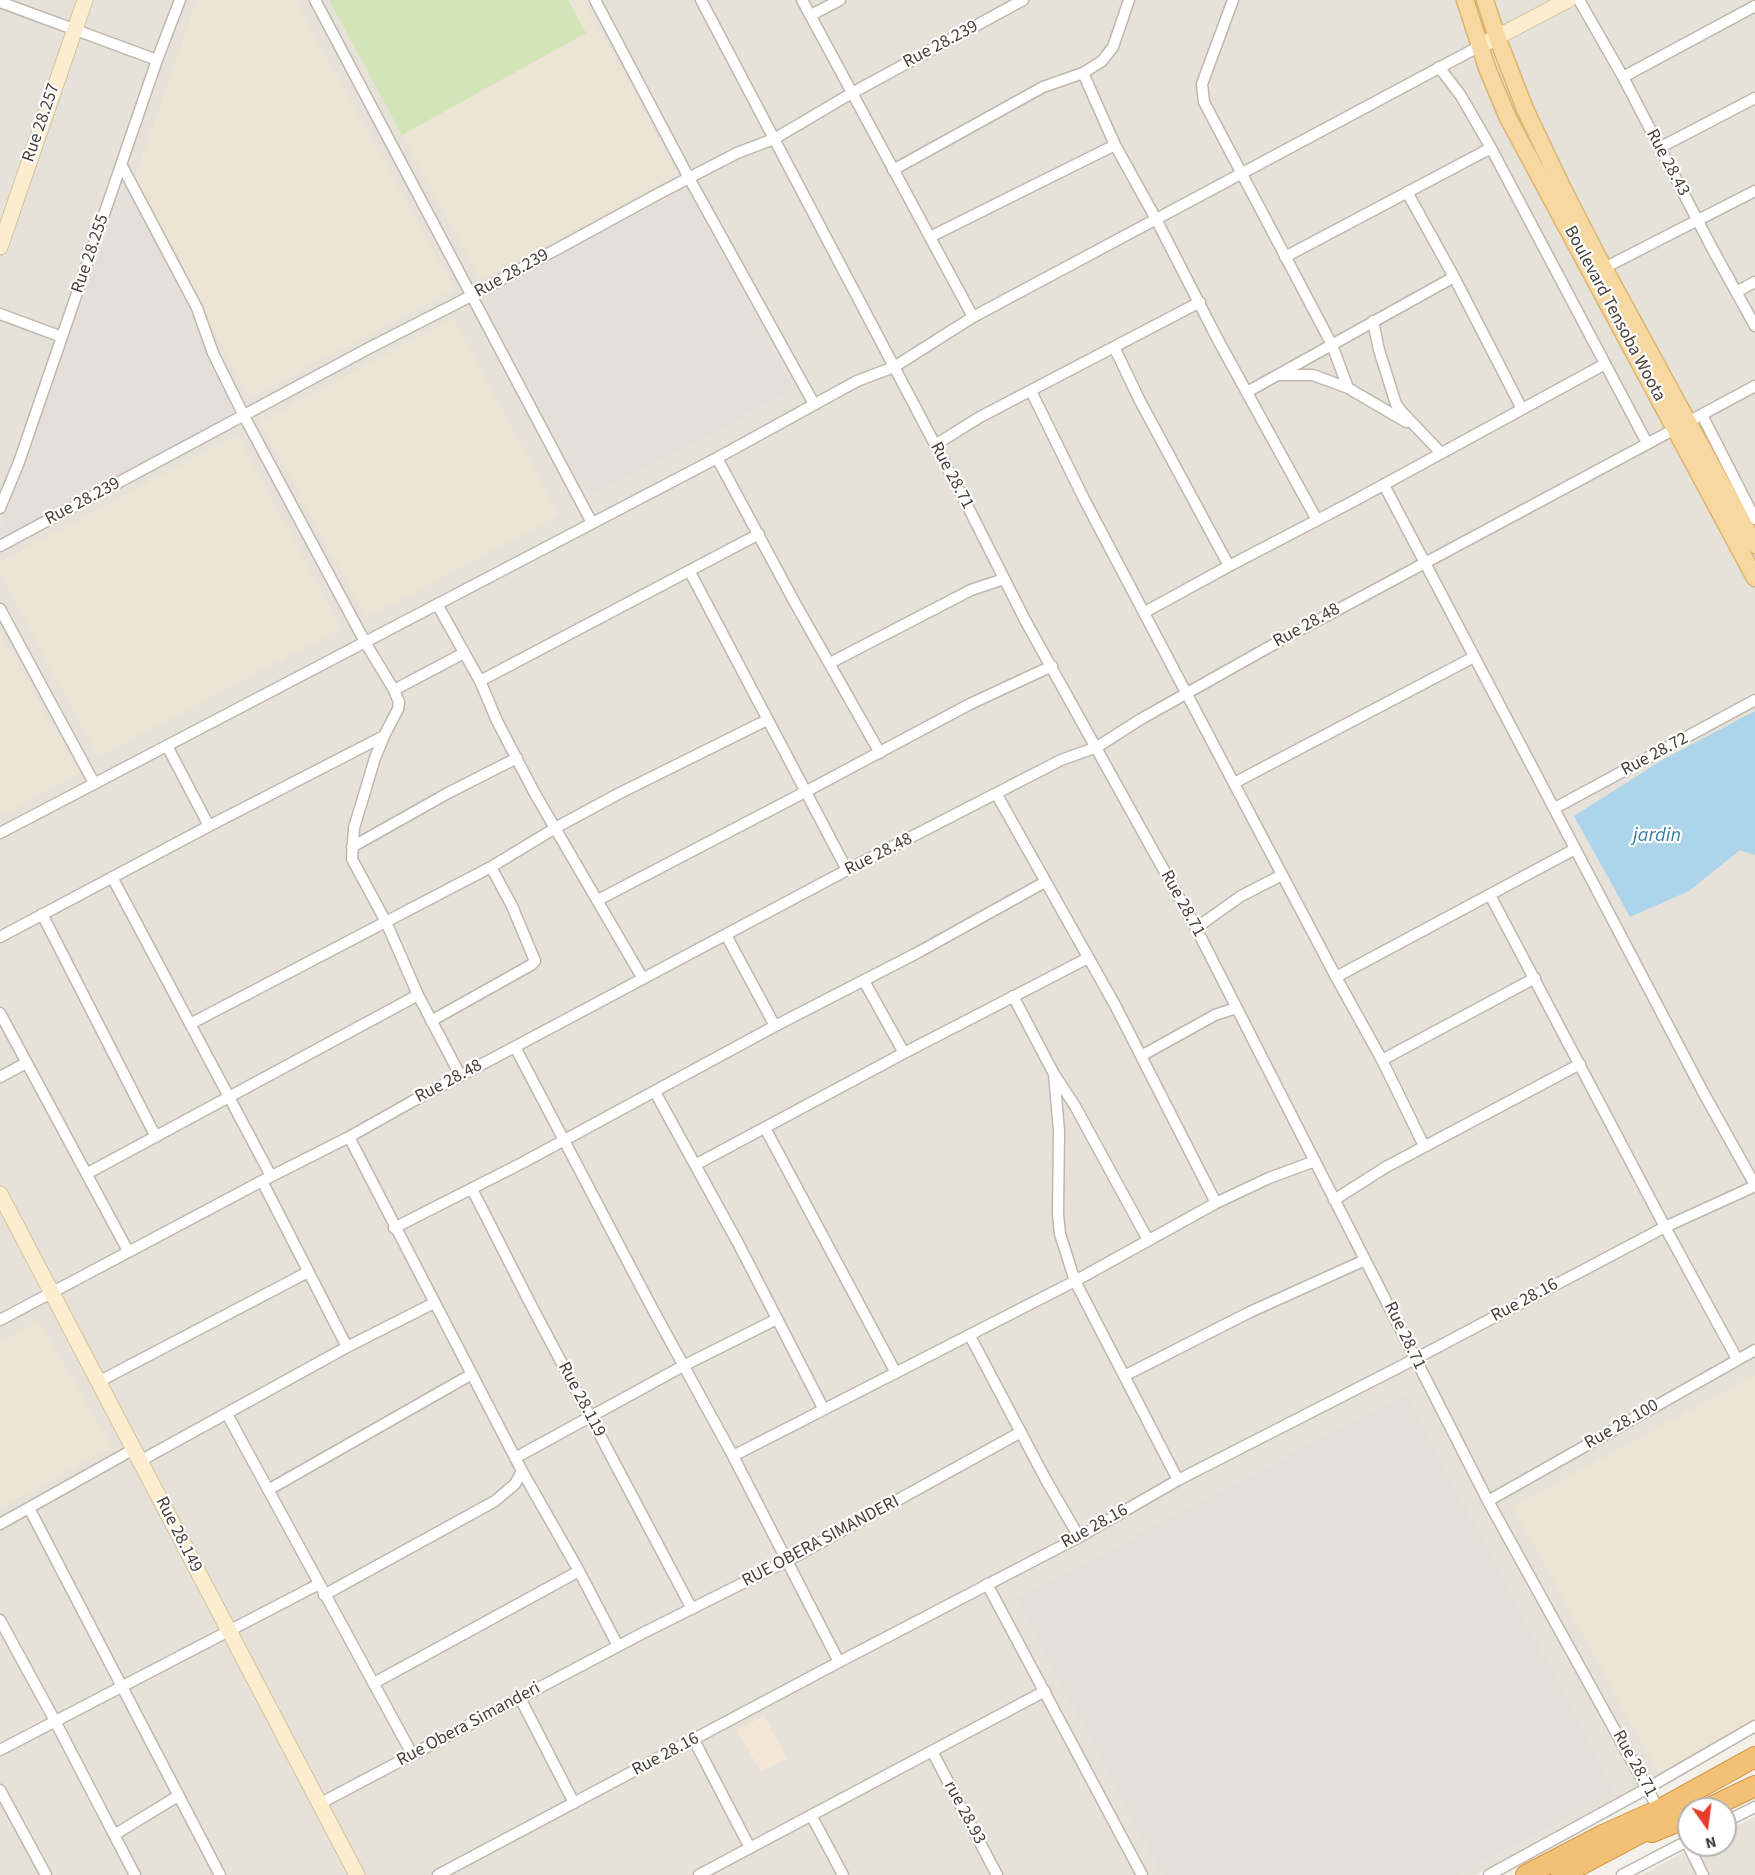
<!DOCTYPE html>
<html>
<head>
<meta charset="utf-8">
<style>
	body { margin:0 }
	#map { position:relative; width:1755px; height:1875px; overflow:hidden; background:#f4f0ea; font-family:"Source Sans 3",sans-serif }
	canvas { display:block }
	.north { position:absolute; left:1677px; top:1797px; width:60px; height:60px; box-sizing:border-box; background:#fff; border:2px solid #b5b3b0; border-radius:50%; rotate:166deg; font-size:16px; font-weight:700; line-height:24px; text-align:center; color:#474139 }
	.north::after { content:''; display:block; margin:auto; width:21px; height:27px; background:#e93c2c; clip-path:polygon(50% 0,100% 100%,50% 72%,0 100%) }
</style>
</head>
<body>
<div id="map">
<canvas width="1755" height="1875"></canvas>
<div class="north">N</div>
</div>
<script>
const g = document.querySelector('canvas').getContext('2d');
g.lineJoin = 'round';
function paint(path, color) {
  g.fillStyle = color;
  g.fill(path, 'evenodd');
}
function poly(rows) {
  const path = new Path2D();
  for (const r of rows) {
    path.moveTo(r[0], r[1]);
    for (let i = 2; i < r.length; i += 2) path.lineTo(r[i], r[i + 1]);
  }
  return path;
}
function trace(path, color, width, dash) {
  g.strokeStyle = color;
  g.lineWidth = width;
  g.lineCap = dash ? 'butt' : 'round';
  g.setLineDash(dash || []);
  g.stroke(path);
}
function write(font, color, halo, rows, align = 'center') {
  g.font = font + ' "Source Sans 3",sans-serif';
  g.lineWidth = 4.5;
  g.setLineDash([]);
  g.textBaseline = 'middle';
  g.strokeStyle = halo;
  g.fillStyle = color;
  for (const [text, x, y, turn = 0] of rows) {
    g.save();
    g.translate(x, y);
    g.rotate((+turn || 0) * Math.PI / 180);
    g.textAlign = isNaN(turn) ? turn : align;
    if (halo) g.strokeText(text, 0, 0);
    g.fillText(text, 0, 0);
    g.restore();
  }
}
const residential = poly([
	[0,0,1755,0,1755,1727,1476,1875,0,1875],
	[1755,1817,1755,1875,1641,1875,1697,1845,1725,1845,1725,1831]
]);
const commercial = poly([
	[764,1716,787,1759,761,1772,737,1730]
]);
const industrial = poly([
	[125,183,239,410,0,539,0,530],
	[687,191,794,390,589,497,487,305,488,292,677,193],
	[1406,1394,1616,1792,1459,1875,1162,1875,1016,1599]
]);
const education = poly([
	[197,0,290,0,296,2,455,289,249,398,135,177],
	[329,0,584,0,678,174,481,280],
	[453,318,559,515,366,618,260,422],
	[237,435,341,628,98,757,0,573,0,562],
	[0,631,79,773,0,816],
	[39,1321,112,1447,0,1508,0,1342],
	[1755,1375,1755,1720,1658,1773,1513,1507]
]);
const green = poly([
	[329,0,568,0,586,33,402,135]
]);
const water = poly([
	[1755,711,1755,855,1740,850,1689,891,1630,917,1574,816,1662,760]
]);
const street = poly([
	[315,0,592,523],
	[595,0,689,178,814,404],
	[701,0,970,511,1025,620,1196,928,1488,1501,1659,1810],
	[802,0,973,317],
	[1233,0,1202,84,1204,102,1332,345,1348,388],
	[1579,0,1623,77,1713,250,1755,326],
	[0,2,157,60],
	[811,15,840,0],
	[1439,67,1461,96,1491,148],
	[1083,73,1115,145,1156,219,1218,340,1317,520],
	[1623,77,1755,6],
	[1659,148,1755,98],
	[893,170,1043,87,1083,73,1102,61,1113,47,1129,0],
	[1407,192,1454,277,1522,409],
	[930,237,1115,145],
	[1285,257,1491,148,1647,443],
	[1604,268,1755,191],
	[1736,292,1755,282],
	[0,314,62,337],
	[1373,321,1379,350,1396,404,1401,411,1441,453],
	[1114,347,1140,401,1229,566],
	[1280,375,1313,375,1348,388,1406,422],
	[1031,391,1084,499,1336,977,1382,1060,1424,1146],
	[1247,392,1454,277],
	[1702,415,1755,519],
	[935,445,980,417,1200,302],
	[717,458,795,603,880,753],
	[1384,485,1703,1092,1755,1185],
	[0,508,19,462,157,60,180,0],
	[0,546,371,347,471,296,658,194,737,153,774,139,852,93,1023,0],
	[690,572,847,870],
	[437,604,480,681,497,721,534,792,643,979],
	[0,609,94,783],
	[1145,612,1229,566,1350,503,1605,364],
	[830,663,971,590,1004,579],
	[480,681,759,534],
	[394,690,464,653],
	[384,736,375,758,354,828,352,859,386,922,418,995,460,1075],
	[167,746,209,826],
	[1234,783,1474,657],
	[997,795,1115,1005,1216,1203],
	[1555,808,1755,700],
	[0,833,717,458,857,381,894,367,973,317,1480,46],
	[352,847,448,793,517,758],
	[112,877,271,1176],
	[1490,895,1665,1227,1737,1359],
	[598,900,805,792,970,704,1052,666],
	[42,914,156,1137],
	[1196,928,1241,896,1282,875],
	[726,935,775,1026],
	[0,937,209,826,384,736,398,709,399,702,394,690,365,642,244,416,213,353,197,308,122,166],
	[1336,977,1575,849],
	[864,981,904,1053],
	[1013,996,1054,1074,1075,1106,1148,1240],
	[0,1013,128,1251],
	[431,1021,531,965,535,961,512,906,491,867],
	[190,1024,491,867,557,827,618,794,767,720],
	[515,1047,651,1306,733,1456,839,1662],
	[1141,1056,1215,1015,1236,1008],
	[1382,1060,1535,978],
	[1054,1074,1059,1131,1058,1214,1060,1234,1075,1281,1178,1480],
	[0,1077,26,1063],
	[655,1092,738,1243,823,1408],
	[765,1128,896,1373],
	[349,1137,522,1471,579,1571,618,1646],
	[695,1165,904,1053,1088,958],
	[88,1173,418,995],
	[262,1181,347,1347],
	[472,1189,531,1305,692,1609],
	[1334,1200,1386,1167,1580,1064],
	[394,1228,522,1163,775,1026,917,953,1045,882],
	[0,1320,262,1181,349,1137,413,1101,847,870,1061,760,1097,747,1141,719,1285,638,1755,386],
	[970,1336,1046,1480,1079,1537],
	[1124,1376,1250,1312,1365,1260],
	[98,1382,308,1272],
	[227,1414,412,1754],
	[733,1456,1075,1281,1216,1203,1269,1178,1315,1161],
	[515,1458,683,1366,777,1319],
	[140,1461,347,1347,434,1303],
	[268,1490,472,1374],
	[1488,1501,1755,1350],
	[29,1508,220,1875],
	[0,1524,134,1449],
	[987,1584,1142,1875],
	[324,1595,495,1501,515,1484,522,1471],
	[0,1620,55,1721,135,1875],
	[374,1683,579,1571],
	[520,1698,574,1803],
	[694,1740,750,1848],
	[0,1750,319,1584],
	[932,1751,997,1875],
	[0,1790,46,1875],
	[319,1804,641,1634,787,1561,1021,1432],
	[811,1815,843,1875],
	[1725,1822,1755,1807],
	[114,1835,178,1796],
	[1686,1841,1703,1875],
	[438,1875,839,1662,1079,1537,1178,1480,1415,1359,1665,1227,1755,1186],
	[699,1875,1045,1691],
	[1489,1875,1646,1789,1755,1726],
	[1622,1875,1689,1840]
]);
const secondary = poly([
	[1480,46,1568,0],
	[0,247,85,0],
	[0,1194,357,1875]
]);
const primary = poly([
	[1465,0,1487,68,1508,118,1755,578],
	[1485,0,1497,37,1525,109,1563,189,1599,259,1755,545]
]);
const highway = poly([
	[1707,1809,1755,1786],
	[1652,1832,1689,1817],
	[1526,1875,1603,1835,1659,1810,1755,1757],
	[1561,1875,1663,1821]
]);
const streetNames = [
	["Rue 28.239",941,45,-28],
	["Rue 28.257",42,123,-71],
	["Rue 28.43",1667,163,62],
	["Rue 28.255",91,254,-71],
	["Rue 28.239",512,274,-29],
	["Boulevard Tensoba Woota",1614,314,62],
	["Rue 28.71",951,476,62],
	["Rue 28.239",83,502,-28],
	["Rue 28.48",1307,626,-29],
	["Rue 28.72",1655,755,-28],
	["Rue 28.48",879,855,-27],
	["Rue 28.71",1182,904,61],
	["Rue 28.48",449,1082,-28],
	["Rue 28.16",1525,1301,-28],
	["Rue 28.71",1404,1336,64],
	["Rue 28.119",581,1400,62],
	["Rue 28.100",1622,1425,-30],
	["Rue 28.16",1095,1527,-29],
	["Rue 28.149",178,1535,63],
	["RUE OBERA SIMANDERI",821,1542,-28],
	["Rue Obera Simanderi",469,1725,-28],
	["Rue 28.16",666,1755,-28],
	["Rue 28.71",1634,1764,61],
	["rue 28.93",964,1813,62]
];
const waterNames = [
	["jardin",1657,837]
];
paint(residential, '#e7e2d9');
paint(commercial, '#f4e6d7');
paint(industrial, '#e4dfdb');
paint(education, '#ece4d5');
paint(green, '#d3e5b6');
paint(water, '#acd5eb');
trace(street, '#bfb7ad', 13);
trace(secondary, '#d3c29f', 17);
trace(primary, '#dbb471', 19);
trace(highway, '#d29546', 22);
trace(street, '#fff', 10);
trace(secondary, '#fbedcd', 15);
trace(primary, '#f7d8a0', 16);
trace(highway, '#f3c176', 20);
write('18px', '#474139', '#fff', streetNames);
write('italic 20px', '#377da4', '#fff', waterNames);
</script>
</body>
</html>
